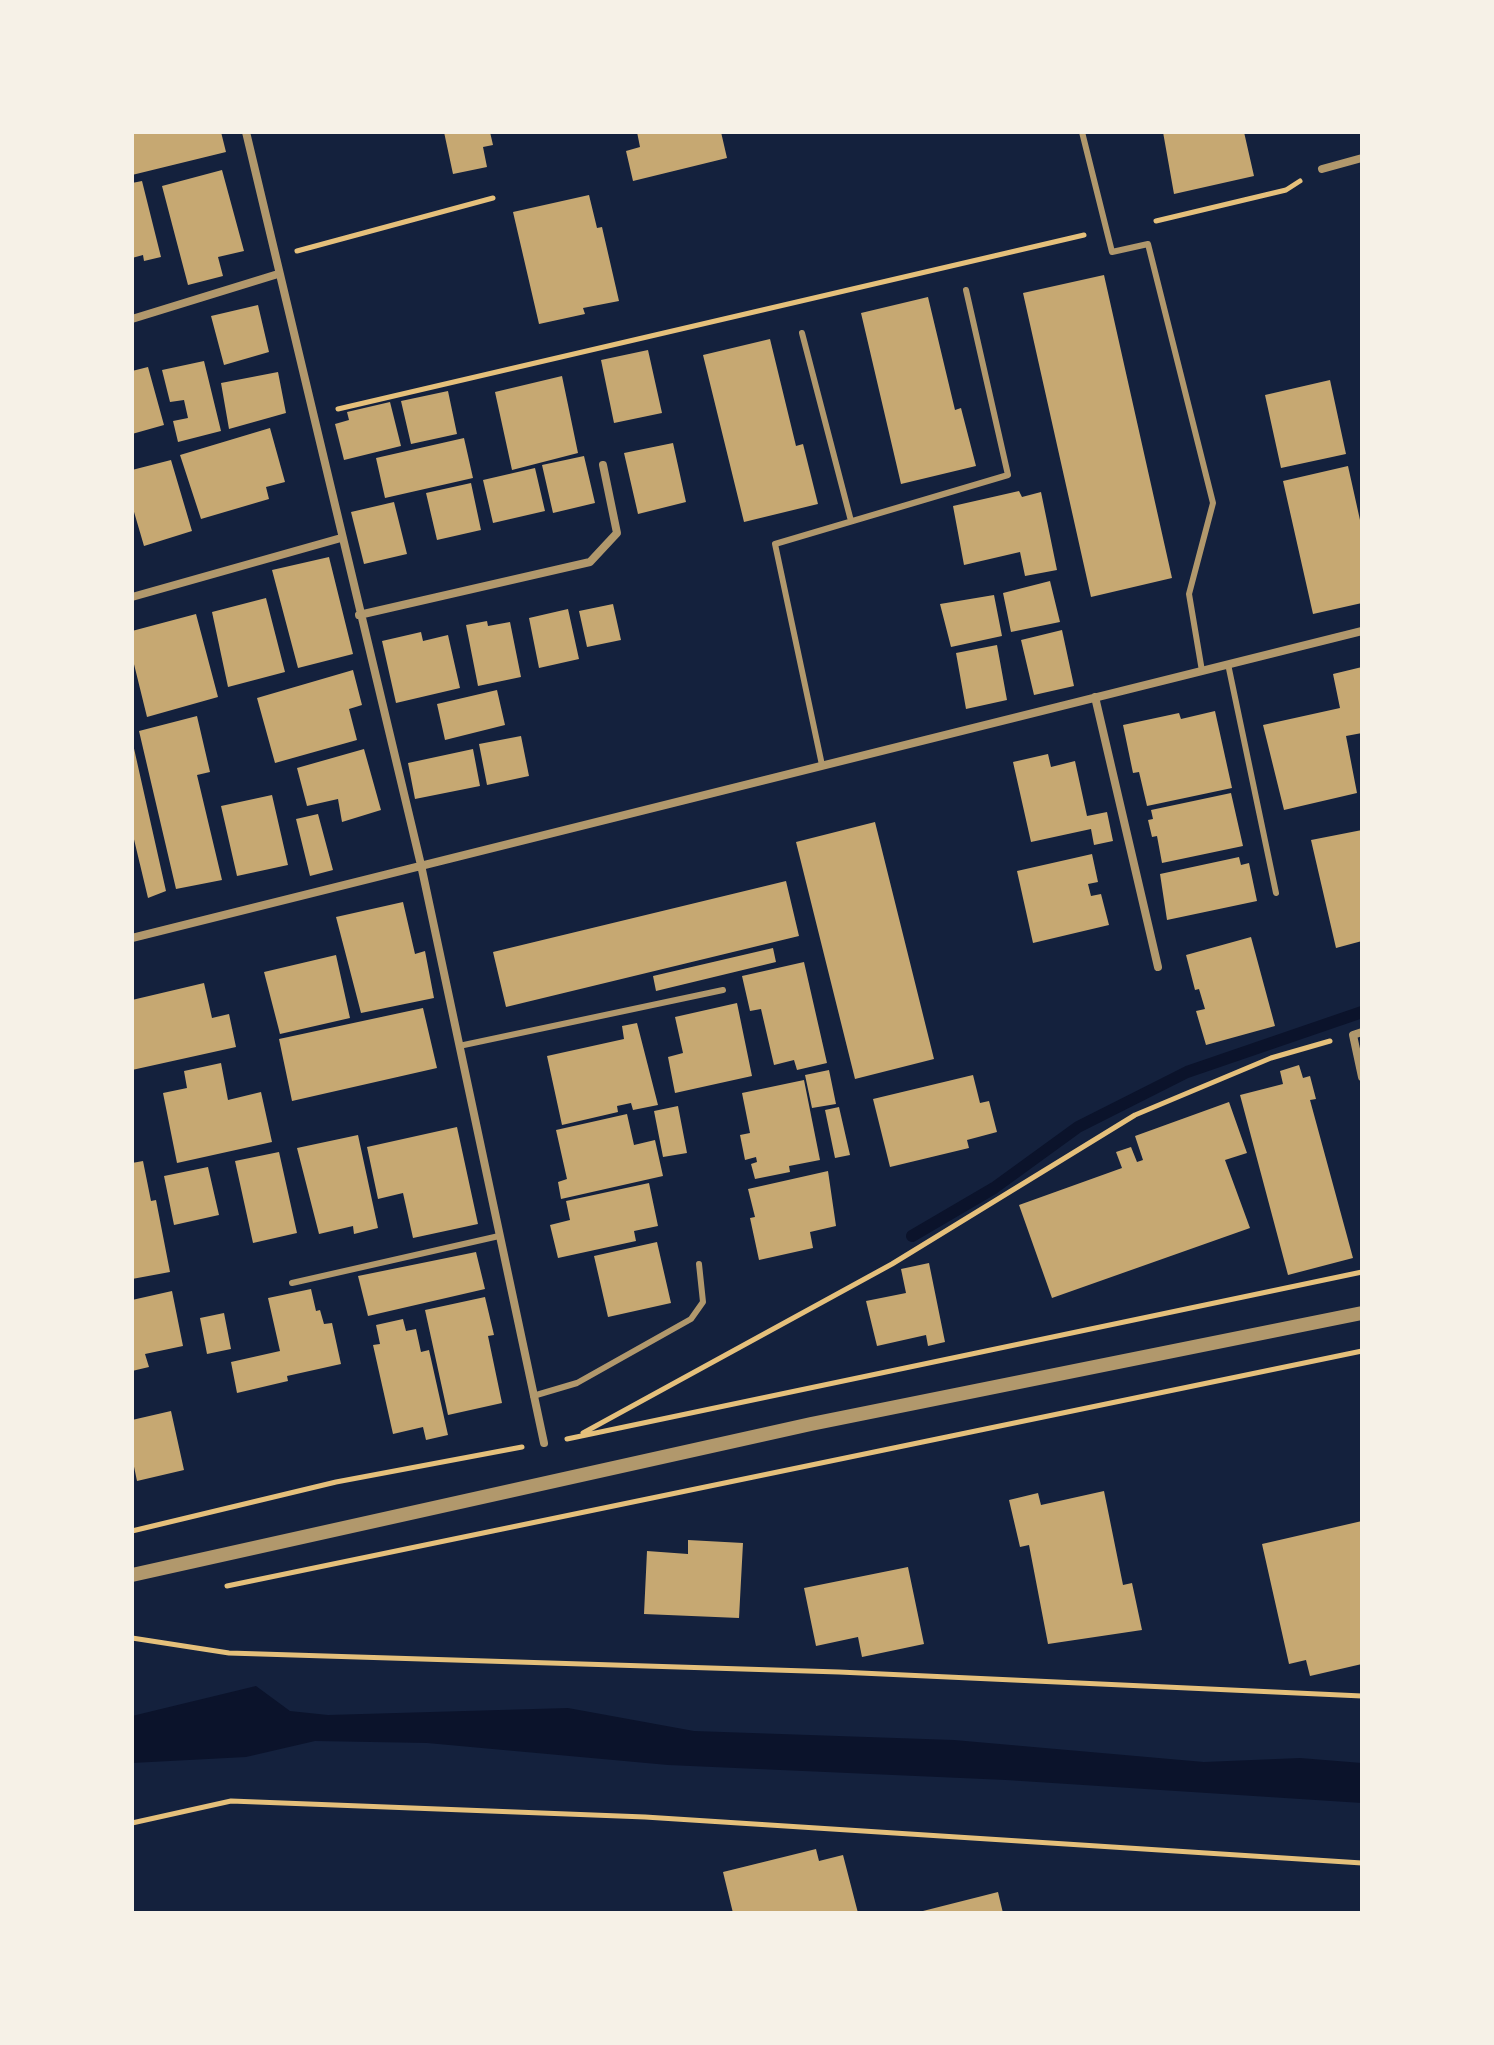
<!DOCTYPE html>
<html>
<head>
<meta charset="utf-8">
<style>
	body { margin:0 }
	#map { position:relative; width:1494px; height:2045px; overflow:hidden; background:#14213d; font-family:"PT Sans",sans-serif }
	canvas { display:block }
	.frame { position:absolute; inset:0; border:134px solid #f6f1e7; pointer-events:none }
</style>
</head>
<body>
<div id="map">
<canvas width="1494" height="2045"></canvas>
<div class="frame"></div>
</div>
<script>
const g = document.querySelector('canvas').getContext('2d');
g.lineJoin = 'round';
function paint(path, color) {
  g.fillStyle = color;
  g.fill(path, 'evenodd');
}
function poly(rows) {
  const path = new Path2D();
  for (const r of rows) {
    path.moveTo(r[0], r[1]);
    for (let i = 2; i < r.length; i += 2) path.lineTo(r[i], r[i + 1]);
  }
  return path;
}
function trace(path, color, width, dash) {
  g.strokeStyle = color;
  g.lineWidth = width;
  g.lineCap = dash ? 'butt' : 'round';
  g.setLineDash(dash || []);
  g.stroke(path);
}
const water = poly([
	[256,1686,290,1711,328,1715,568,1708,694,1731,954,1740,1204,1762,1300,1758,1362,1763,1362,1803,1006,1780,668,1765,427,1743,315,1741,246,1757,132,1763,132,1716]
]);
const stream = poly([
	[912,1236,994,1188,1078,1127,1187,1072,1362,1012]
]);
const building = poly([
	[132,132,221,132,226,152,132,175],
	[444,132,490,132,493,145,483,147,487,167,453,174],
	[637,132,721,132,727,158,633,181,626,151,640,147],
	[1163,132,1244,132,1254,176,1174,194],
	[222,170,244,251,218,257,223,276,188,285,162,186],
	[142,181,161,257,144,261,143,255,132,258,132,183],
	[589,195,597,228,602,227,619,301,583,308,585,314,539,324,513,212],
	[1104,275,1172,578,1091,597,1023,293],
	[928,297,955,410,961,408,976,466,901,484,861,313],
	[258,305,269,352,224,365,211,316],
	[770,339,796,446,803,444,818,504,744,522,703,355],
	[648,350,662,413,614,423,601,360],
	[204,361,221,431,178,442,173,421,188,418,184,400,170,402,162,370],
	[148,367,164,425,132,434,132,371],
	[278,372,286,413,229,429,221,383],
	[562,376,578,453,512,470,495,392],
	[1330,380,1346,454,1281,468,1265,395],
	[448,391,457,434,411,444,401,401],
	[390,402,401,446,344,460,335,424,349,420,347,412],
	[270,428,285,482,266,487,269,499,201,519,180,455],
	[464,438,473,478,385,498,376,458],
	[673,443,686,502,638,514,624,453],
	[584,456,595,503,553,513,542,465],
	[171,460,192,531,144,546,132,505,132,470],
	[1348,466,1362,529,1362,603,1313,614,1283,481],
	[535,468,545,511,493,523,483,480],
	[471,483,481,530,437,540,426,493],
	[1019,491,1022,497,1041,492,1057,570,1025,576,1020,552,964,565,953,506],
	[394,502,407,554,364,564,351,512],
	[329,557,353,654,298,668,272,570],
	[1050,581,1060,622,1011,632,1003,593],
	[994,595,1002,636,951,647,940,604],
	[266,598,285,672,228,687,212,612],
	[613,604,621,640,587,647,579,611],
	[568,609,579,659,539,668,529,618],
	[196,614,218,697,147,717,132,656,132,631],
	[487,621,488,626,510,622,521,677,478,686,466,625],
	[1062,630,1074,686,1034,695,1021,640],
	[421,632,423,641,448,635,460,688,396,703,382,641],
	[997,645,1007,700,966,709,956,653],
	[1362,667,1362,733,1346,736,1357,793,1284,810,1263,725,1340,708,1333,674],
	[353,670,362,705,349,709,357,740,275,763,257,698],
	[497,690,505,725,445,740,437,704],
	[1215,711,1232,788,1147,806,1139,772,1133,773,1123,725,1179,713,1181,719],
	[197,716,210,772,197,775,222,880,176,889,139,731],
	[521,736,529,776,487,785,479,744],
	[133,744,166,891,148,898,132,831],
	[364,749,381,810,342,822,338,799,307,806,297,768],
	[473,749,480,786,415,799,408,763],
	[1048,754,1051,767,1075,761,1087,816,1107,812,1113,841,1094,845,1091,829,1031,842,1013,762],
	[1231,793,1243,846,1162,863,1157,836,1152,837,1148,820,1153,819,1151,810],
	[272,795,288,865,237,876,221,806],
	[318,814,333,870,310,876,296,819],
	[875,822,934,1059,855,1079,796,842],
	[1362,830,1362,941,1336,948,1311,840],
	[1092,854,1098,882,1088,884,1091,896,1101,894,1109,925,1033,943,1017,871],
	[1239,857,1241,865,1249,863,1257,901,1167,920,1160,874],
	[786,881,799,936,506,1007,493,952],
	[403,902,415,954,425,951,434,998,361,1013,336,917],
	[1251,937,1275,1026,1206,1045,1196,1011,1205,1009,1199,989,1195,990,1186,955],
	[773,948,776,962,656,991,653,976],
	[336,955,350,1018,280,1034,264,972],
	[804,962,827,1063,797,1070,794,1060,774,1065,761,1009,750,1011,742,976],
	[204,983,212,1018,229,1014,236,1047,132,1070,132,1000],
	[737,1003,752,1076,675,1093,668,1057,683,1053,675,1017],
	[423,1008,437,1068,292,1101,279,1039],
	[637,1023,658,1105,633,1110,631,1103,617,1106,618,1112,562,1125,547,1056,624,1039,622,1026],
	[221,1063,228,1100,261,1092,272,1142,177,1163,163,1093,187,1088,184,1071],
	[1299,1065,1303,1078,1310,1076,1316,1099,1310,1100,1353,1258,1288,1275,1240,1095,1283,1084,1280,1071],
	[829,1070,836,1104,812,1108,805,1075],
	[973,1075,980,1103,989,1101,997,1132,967,1140,969,1148,890,1167,873,1099],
	[804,1080,820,1160,789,1166,790,1172,755,1179,751,1164,757,1162,756,1157,745,1160,740,1135,750,1133,742,1093],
	[1229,1102,1247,1153,1225,1160,1250,1228,1052,1298,1019,1205,1122,1168,1116,1152,1131,1147,1137,1162,1143,1160,1135,1136],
	[678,1106,687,1153,663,1157,654,1111],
	[839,1107,850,1155,835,1158,825,1110],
	[627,1114,634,1145,655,1140,663,1176,561,1199,558,1182,567,1179,556,1130],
	[457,1127,478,1224,413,1238,403,1193,378,1199,367,1147],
	[358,1135,378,1228,354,1234,353,1226,319,1234,297,1148],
	[279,1152,297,1233,253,1243,235,1161],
	[143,1161,151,1201,156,1200,170,1272,132,1279,132,1163],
	[208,1167,219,1215,174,1225,164,1176],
	[828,1171,836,1226,810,1232,813,1248,759,1260,750,1218,755,1217,748,1189],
	[649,1183,658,1226,634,1231,636,1241,558,1258,550,1225,570,1220,566,1201],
	[657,1242,671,1303,608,1317,594,1256],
	[476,1252,485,1289,368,1316,358,1276],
	[929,1263,945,1342,928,1346,926,1335,877,1346,866,1301,906,1293,901,1269],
	[311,1289,316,1311,320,1310,324,1324,332,1323,341,1364,287,1376,288,1381,237,1393,231,1362,280,1351,268,1298],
	[172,1291,183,1346,145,1354,149,1367,132,1371,132,1300],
	[485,1297,494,1335,488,1336,502,1403,448,1415,425,1310],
	[224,1313,231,1349,207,1354,200,1318],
	[403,1319,406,1331,416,1329,421,1352,429,1350,448,1435,426,1440,423,1427,393,1434,373,1345,380,1344,376,1325],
	[171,1411,184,1470,137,1481,132,1457,132,1420],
	[1104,1491,1123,1585,1132,1583,1142,1630,1048,1644,1029,1545,1020,1547,1009,1500,1038,1493,1041,1505],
	[1362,1521,1362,1664,1310,1676,1306,1660,1289,1664,1262,1544],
	[688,1540,743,1543,739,1618,644,1614,647,1551,688,1554],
	[908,1567,924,1644,862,1657,858,1637,816,1646,804,1588],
	[816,1849,819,1861,843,1855,858,1913,733,1913,723,1872],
	[998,1892,1003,1913,919,1913,919,1912]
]);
const path = poly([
	[1156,221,1286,190,1300,181],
	[297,251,493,198],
	[338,409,1084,235],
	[583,1433,892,1264,1135,1115,1271,1058,1330,1041],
	[567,1439,1362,1272],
	[132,1531,336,1482,522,1447],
	[227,1586,1362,1351],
	[132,1638,229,1653,839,1672,1362,1696],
	[132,1823,231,1801,645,1817,1362,1863]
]);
const service = poly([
	[1082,132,1112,252,1148,244,1213,503,1189,594,1202,671],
	[802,333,851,521],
	[1228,664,1276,893],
	[822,765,775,544,1008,475,966,290],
	[459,1046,723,990],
	[292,1283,499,1236],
	[533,1396,577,1383,691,1319,703,1302,699,1264]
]);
const minor = poly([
	[246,132,421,865,544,1443],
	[1322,169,1362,158],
	[132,319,278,274],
	[132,597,341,538],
	[359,615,590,562,617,533,603,465],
	[1095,697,1158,967],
	[132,938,1362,631],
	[1362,1032,1353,1035,1362,1077]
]);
const tertiary = poly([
	[132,1575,811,1424,1362,1313]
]);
paint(water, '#0b132b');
trace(stream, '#0b132b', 12);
paint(building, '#c6a872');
trace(path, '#e5c07b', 5);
trace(service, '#b1986c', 6);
trace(minor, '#b1986c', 8);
trace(tertiary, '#b1986c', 14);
</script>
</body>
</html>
